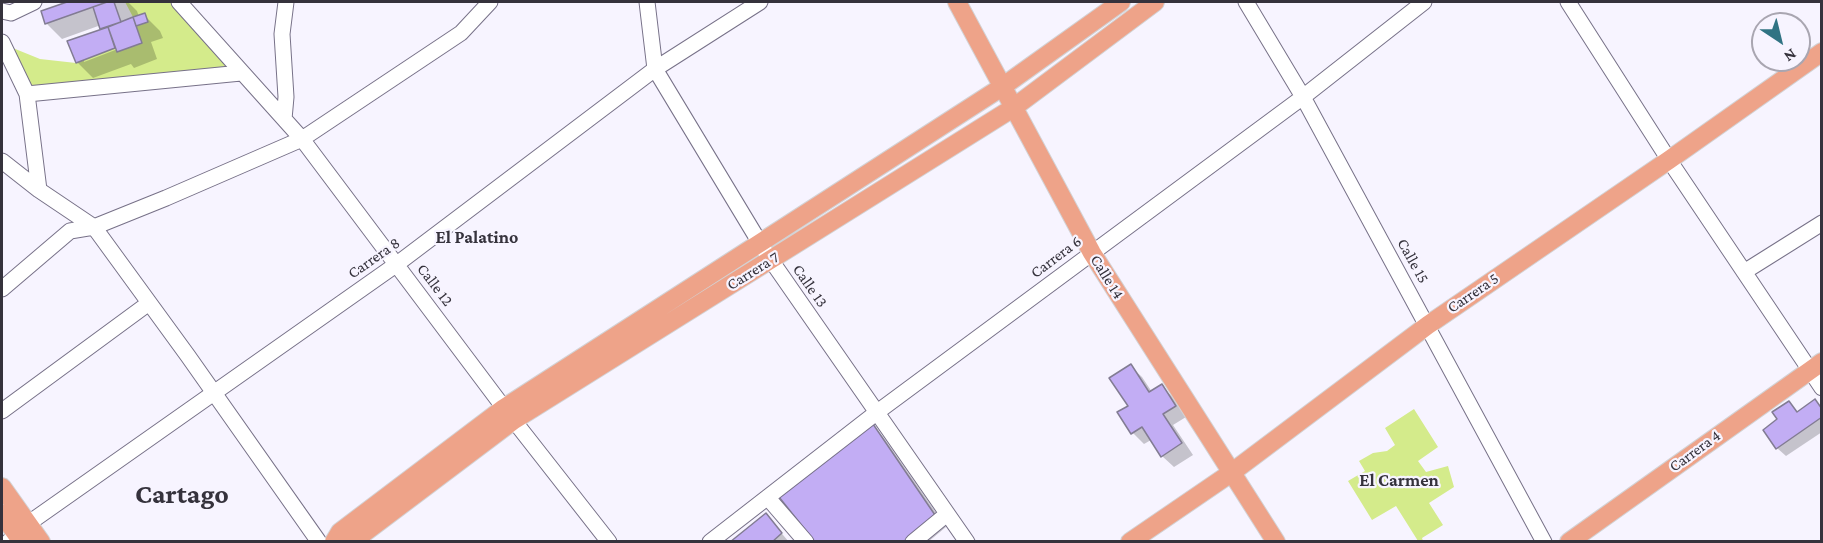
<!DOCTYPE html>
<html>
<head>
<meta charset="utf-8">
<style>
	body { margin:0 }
	#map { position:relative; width:1823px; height:543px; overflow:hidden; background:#f7f4ff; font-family:"Crimson Pro",serif }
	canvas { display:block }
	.frame { position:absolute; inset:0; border:3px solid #35323c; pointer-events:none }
	.north { position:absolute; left:1751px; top:12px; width:60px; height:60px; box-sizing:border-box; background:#f7f4ff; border:2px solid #a9a6b1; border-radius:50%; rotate:145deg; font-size:16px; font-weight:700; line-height:24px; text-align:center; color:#35323c }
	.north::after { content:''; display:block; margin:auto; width:21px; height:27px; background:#307383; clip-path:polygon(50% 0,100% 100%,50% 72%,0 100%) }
</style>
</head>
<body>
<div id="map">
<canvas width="1823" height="543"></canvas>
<div class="frame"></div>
<div class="north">N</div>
</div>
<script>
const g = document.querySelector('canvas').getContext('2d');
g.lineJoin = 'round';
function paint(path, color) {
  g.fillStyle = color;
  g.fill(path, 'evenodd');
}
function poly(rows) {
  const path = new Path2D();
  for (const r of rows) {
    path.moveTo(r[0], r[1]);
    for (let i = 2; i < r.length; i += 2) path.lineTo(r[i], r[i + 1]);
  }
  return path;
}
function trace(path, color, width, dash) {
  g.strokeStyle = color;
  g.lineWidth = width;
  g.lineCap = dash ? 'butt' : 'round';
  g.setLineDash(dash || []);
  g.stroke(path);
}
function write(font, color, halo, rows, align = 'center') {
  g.font = font + ' "Crimson Pro",serif';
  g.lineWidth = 4.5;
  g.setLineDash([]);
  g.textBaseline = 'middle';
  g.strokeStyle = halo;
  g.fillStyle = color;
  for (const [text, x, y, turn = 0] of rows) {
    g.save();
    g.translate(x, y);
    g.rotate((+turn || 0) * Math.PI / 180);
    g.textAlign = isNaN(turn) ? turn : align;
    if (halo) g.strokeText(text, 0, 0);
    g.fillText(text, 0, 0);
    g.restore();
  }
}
const green = poly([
	[125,2,178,2,241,73,27,94,3,44,40,59,76,63,115,48,117,52,142,43,136,26,145,13,133,17],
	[1414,409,1438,447,1418,461,1426,472,1448,466,1454,487,1429,503,1443,525,1422,538,1423,541,1418,541,1396,506,1372,520,1348,481,1365,471,1359,461,1373,453,1387,451,1395,445,1385,428]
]);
const shadow = poly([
	[72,2,128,2,137,11,139,17,144,15,160,31,163,38,151,42,157,59,134,68,131,64,93,78,77,62,102,30,101,25,62,39,46,23,43,12],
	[122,44,123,47,84,62,84,59],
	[1130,366,1142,377,1152,392,1161,386,1173,397,1186,417,1173,425,1193,455,1174,467,1162,456,1151,440,1144,444,1133,433,1119,413,1130,406],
	[1815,401,1822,407,1822,432,1786,456,1777,448,1779,420,1789,403,1798,413],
	[873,426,884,438,946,527,928,542,817,542],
	[766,515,789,542,732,542]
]);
const building = poly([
	[67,2,107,2,45,24,41,11,67,2],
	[107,2,114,2,121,22,100,29,93,7,107,2],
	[145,13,148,22,136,26,133,17,145,13],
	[133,17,142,43,117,52,108,27,133,17],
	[108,27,115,48,76,63,67,41,108,27],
	[1131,364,1149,392,1162,384,1176,406,1163,414,1182,443,1161,457,1142,427,1131,434,1117,412,1128,406,1109,378,1131,364],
	[1815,399,1822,409,1822,417,1776,449,1763,430,1777,419,1772,412,1789,401,1797,412,1815,399],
	[873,424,935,515,903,542,815,542,779,497,873,424],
	[766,513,782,533,772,542,730,542,766,513]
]);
const minor = poly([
	[179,2,302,139,504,408,609,542],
	[647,2,655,69,766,253,967,542],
	[1246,2,1303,97,1544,542],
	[1568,2,1669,160,1822,388],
	[2,11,11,13,34,2],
	[2,42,27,94,39,190],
	[27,94,241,73],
	[284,119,286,97,282,34,286,2],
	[2,161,39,190,94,227,188,356,319,542],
	[1744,272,1822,223],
	[2,289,70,231,94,227,166,198,302,139,461,33,490,2],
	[2,411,149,303],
	[768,498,806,542],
	[8,542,29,523,397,264,655,69,760,2],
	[710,542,876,413,1303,97,1424,2],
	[913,542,947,514]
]);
const major = poly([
	[957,2,1092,253,1276,542],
	[2,487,41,542],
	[2,514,22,542],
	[334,542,340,532,504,408,1002,87,1121,2],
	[352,542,514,420,1013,108,1155,2],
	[1130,542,1231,473,1428,325,1669,160,1822,52],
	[1569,542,1822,362]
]);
const streetNames = [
	["Carrera 6",1056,257,-37],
	["Carrera 8",374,258,-35],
	["Calle 15",1413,261,61],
	["Carrera 7",753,271,-32],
	["Calle 14",1107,277,58],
	["Calle 12",435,285,53],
	["Calle 13",810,286,55],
	["Carrera 5",1473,293,-34],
	["Carrera 4",1695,451,-36]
];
const neighbourhoodNames = [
	["El Palatino",477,237],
	["El Carmen",1399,480]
];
const townNames = [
	["Cartago",182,494]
];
paint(green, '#d4eb8b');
paint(shadow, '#0003');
paint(building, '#c2adf4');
trace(building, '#827c93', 1.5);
trace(minor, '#777188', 17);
trace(major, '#d3d2d4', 20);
trace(minor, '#fff', 15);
trace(major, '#eea389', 18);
write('16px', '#35323c', '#f7f4ff', streetNames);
write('bold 18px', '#35323c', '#f7f4ff', neighbourhoodNames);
write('bold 28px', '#35323c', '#f7f4ff', townNames);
</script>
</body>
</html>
